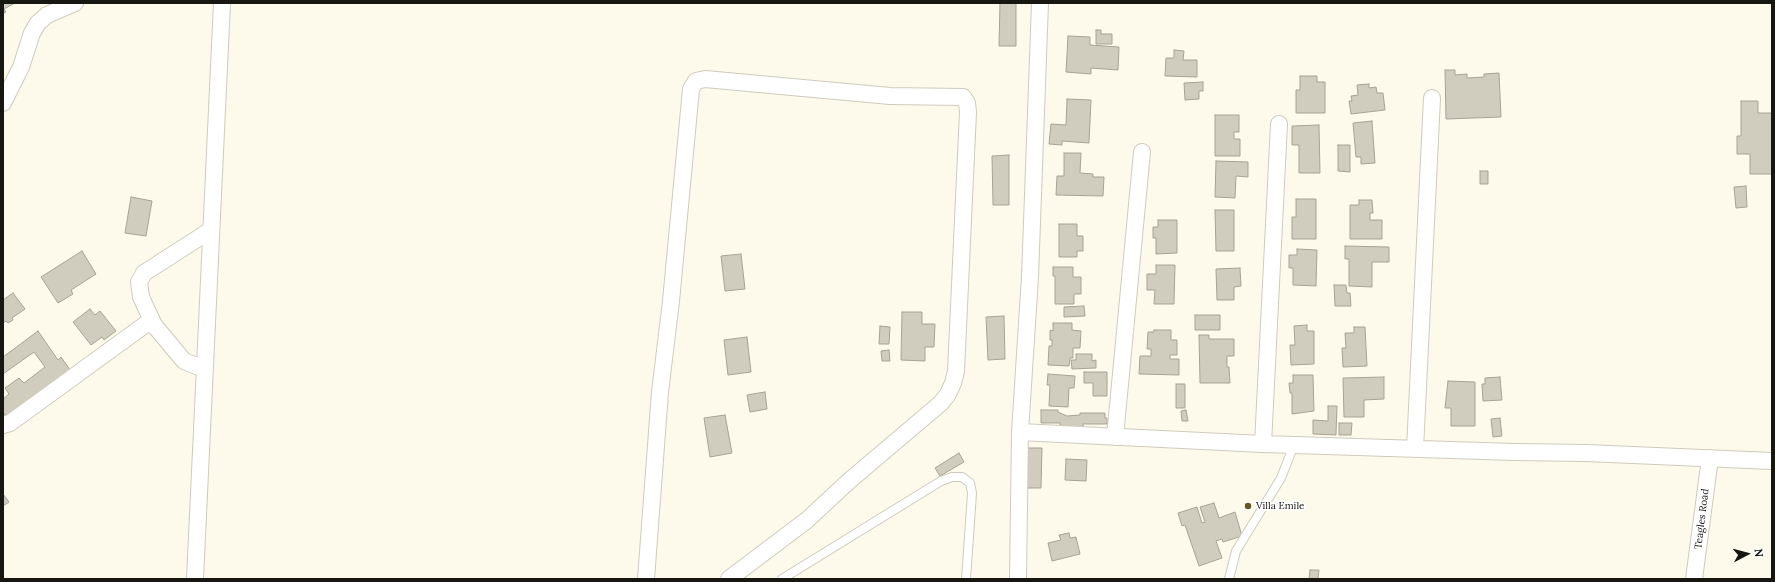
<!DOCTYPE html>
<html>
<head>
<meta charset="utf-8">
<style>
	body { margin:0 }
	#map { position:relative; width:1775px; height:582px; overflow:hidden; background:#fefaeb; font-family:Lora,serif }
	canvas { display:block }
	.frame { position:absolute; inset:0; border:4px solid #171611; pointer-events:none }
	.north { position:absolute; left:1727px; top:534px; width:40px; height:40px; -webkit-text-stroke:3px #fff; paint-order:stroke; rotate:84deg; font-size:11px; font-weight:700; line-height:16px; text-align:center; color:#171611 }
	.north::after { content:''; display:block; margin:auto; width:14px; height:18px; background:#171611; clip-path:polygon(50% 0,100% 100%,50% 72%,0 100%) }
</style>
</head>
<body>
<div id="map">
<canvas width="1775" height="582"></canvas>
<div class="frame"></div>
<div class="north">N</div>
</div>
<script>
const g = document.querySelector('canvas').getContext('2d');
g.lineJoin = 'round';
function paint(path, color) {
  g.fillStyle = color;
  g.fill(path, 'evenodd');
}
function poly(rows) {
  const path = new Path2D();
  for (const r of rows) {
    path.moveTo(r[0], r[1]);
    for (let i = 2; i < r.length; i += 2) path.lineTo(r[i], r[i + 1]);
  }
  return path;
}
function trace(path, color, width, dash) {
  g.strokeStyle = color;
  g.lineWidth = width;
  g.lineCap = dash ? 'butt' : 'round';
  g.setLineDash(dash || []);
  g.stroke(path);
}
function write(font, color, halo, rows, align = 'center') {
  g.font = font + ' Lora,serif';
  g.lineWidth = 3.5;
  g.setLineDash([]);
  g.textBaseline = 'middle';
  g.strokeStyle = halo;
  g.fillStyle = color;
  for (const [text, x, y, turn = 0] of rows) {
    g.save();
    g.translate(x, y);
    g.rotate((+turn || 0) * Math.PI / 180);
    g.textAlign = isNaN(turn) ? turn : align;
    if (halo) g.strokeText(text, 0, 0);
    g.fillText(text, 0, 0);
    g.restore();
  }
}
const building = poly([
	[3,3,15,3,4,9,6,12,3,13,3,3],
	[1000,3,1016,3,1016,46,999,46,1000,3],
	[1096,30,1101,30,1101,34,1112,34,1112,44,1096,44,1096,30],
	[1068,36,1090,37,1090,45,1119,47,1118,70,1091,68,1091,74,1066,72,1068,36],
	[1174,50,1184,51,1183,60,1197,60,1197,77,1165,76,1166,58,1174,58,1174,50],
	[1445,70,1455,70,1455,75,1467,74,1467,78,1484,77,1484,74,1499,73,1501,117,1446,119,1445,70],
	[1300,76,1317,76,1317,82,1325,82,1325,113,1296,113,1296,90,1300,90,1300,76],
	[1203,82,1203,91,1199,91,1199,99,1185,100,1184,83,1203,82],
	[1369,84,1369,88,1376,87,1377,93,1383,93,1385,110,1351,114,1349,101,1352,101,1351,96,1358,95,1357,85,1369,84],
	[1067,99,1091,100,1089,143,1062,141,1062,145,1049,144,1051,124,1066,125,1067,99],
	[1741,101,1758,101,1758,113,1772,113,1772,174,1750,174,1750,154,1737,154,1737,136,1741,136,1741,101],
	[1215,115,1239,115,1239,132,1234,132,1234,139,1240,139,1240,156,1215,156,1215,115],
	[1372,121,1375,163,1361,164,1361,157,1356,157,1353,123,1372,121],
	[1319,125,1320,173,1299,173,1299,145,1292,145,1292,126,1319,125],
	[1338,145,1350,145,1350,172,1338,171,1338,145],
	[1064,153,1081,153,1080,173,1093,174,1093,177,1104,177,1103,196,1056,195,1057,176,1064,176,1064,153],
	[1009,155,1009,205,993,205,992,156,1009,155],
	[1216,161,1248,162,1248,177,1236,176,1235,198,1215,197,1216,161],
	[1480,171,1488,171,1488,184,1480,184,1480,171],
	[1746,186,1747,207,1736,208,1734,187,1746,186],
	[131,197,152,201,146,236,125,233,131,197],
	[1296,199,1316,199,1316,239,1292,239,1292,217,1296,217,1296,199],
	[1359,200,1372,200,1373,213,1370,213,1370,220,1382,220,1382,239,1350,239,1350,205,1359,205,1359,200],
	[1215,210,1234,210,1234,251,1216,251,1215,210],
	[1158,220,1177,220,1177,253,1156,254,1156,238,1153,238,1153,227,1158,227,1158,220],
	[1059,224,1077,224,1077,236,1083,236,1083,251,1077,251,1077,257,1059,257,1059,224],
	[1345,246,1389,247,1389,262,1372,262,1372,287,1349,286,1349,259,1345,259,1345,246],
	[1297,249,1317,250,1316,286,1293,285,1293,268,1289,268,1289,255,1297,255,1297,249],
	[82,251,96,274,71,290,73,294,58,303,41,277,82,251],
	[741,254,745,289,725,291,721,256,741,254],
	[1156,265,1175,265,1174,304,1154,304,1155,290,1147,290,1147,274,1156,274,1156,265],
	[1053,267,1073,267,1073,277,1081,277,1081,294,1074,294,1074,304,1055,304,1055,276,1053,276,1053,267],
	[1240,268,1241,286,1234,287,1234,300,1217,300,1216,269,1240,268],
	[1334,285,1346,285,1347,293,1350,293,1351,306,1335,306,1334,285],
	[13,293,25,309,12,318,13,320,8,323,6,321,3,323,3,300,13,293],
	[1084,306,1085,316,1064,317,1064,307,1084,306],
	[90,309,95,315,100,311,116,331,104,340,102,337,91,345,73,322,90,309],
	[902,312,922,312,922,324,935,324,934,347,925,347,925,361,901,360,902,312],
	[1195,315,1220,315,1220,330,1195,330,1195,315],
	[1004,316,1005,359,988,360,986,317,1004,316],
	[1053,323,1072,323,1072,330,1081,331,1080,348,1073,348,1073,358,1070,358,1069,366,1048,365,1049,346,1052,346,1052,340,1050,340,1050,330,1053,331,1053,323],
	[1307,325,1307,331,1314,331,1314,364,1291,365,1290,345,1295,345,1294,326,1307,325],
	[880,326,890,327,889,344,879,344,880,326],
	[1354,327,1365,327,1367,366,1343,367,1342,348,1346,348,1345,333,1354,333,1354,327],
	[1154,330,1171,330,1171,340,1177,340,1177,355,1170,355,1170,359,1179,359,1179,375,1139,374,1140,356,1151,356,1151,349,1147,349,1148,332,1154,332,1154,330],
	[38,331,58,360,61,357,73,374,9,420,3,412,3,399,9,394,5,388,19,378,24,383,45,367,34,352,3,374,3,357,38,331],
	[1199,335,1209,335,1209,339,1234,339,1234,356,1227,356,1227,367,1229,367,1230,383,1200,383,1199,335],
	[747,337,751,372,728,375,724,340,747,337],
	[889,350,890,361,882,361,881,351,889,350],
	[1076,354,1092,354,1092,361,1096,360,1096,368,1072,369,1071,360,1076,360,1076,354],
	[1084,372,1107,372,1107,396,1093,396,1093,383,1084,383,1084,372],
	[1048,374,1075,376,1074,388,1069,388,1068,407,1049,406,1050,385,1047,385,1048,374],
	[1293,375,1313,375,1314,411,1292,414,1292,393,1290,393,1289,383,1293,383,1293,375],
	[1384,377,1384,399,1364,400,1364,417,1344,417,1343,378,1384,377],
	[1500,377,1502,400,1483,401,1482,384,1485,384,1485,378,1500,377],
	[1448,381,1475,382,1475,426,1451,426,1451,408,1445,408,1448,381],
	[1176,384,1185,384,1185,408,1176,408,1176,384],
	[765,392,767,409,750,412,747,395,765,392],
	[1328,406,1337,406,1336,435,1313,434,1313,420,1328,421,1328,406],
	[1041,410,1058,410,1058,412,1067,416,1080,415,1080,413,1105,413,1105,418,1107,418,1107,424,1083,424,1083,427,1060,427,1060,423,1041,423,1041,410],
	[1186,410,1188,421,1182,421,1181,411,1186,410],
	[725,415,732,453,710,457,704,418,725,415],
	[1500,418,1502,436,1493,437,1491,419,1500,418],
	[1339,423,1352,423,1351,435,1339,435,1339,423],
	[1024,448,1042,448,1041,488,1024,488,1024,448],
	[959,453,964,462,940,476,935,468,959,453],
	[1066,459,1087,460,1086,481,1065,480,1066,459],
	[3,494,9,502,3,506,3,494],
	[1214,503,1219,518,1235,512,1242,536,1223,542,1222,539,1216,541,1222,558,1199,566,1185,525,1182,526,1178,513,1197,507,1202,523,1205,522,1200,507,1214,503],
	[1069,533,1070,538,1076,537,1080,554,1052,561,1048,543,1061,540,1059,535,1069,533],
	[1310,570,1319,570,1318,579,1309,579,1310,570]
]);
const lane = poly([
	[782,579,941,481,952,477,962,477,970,483,972,493,966,579],
	[1229,579,1236,551,1281,478,1294,445]
]);
const street = poly([
	[1040,3,1030,277,1020,432,1263,444,1514,452,1586,453,1772,461],
	[3,103,21,67,32,33,38,23,47,15,75,3],
	[154,325,141,297,139,282,144,273,211,230],
	[3,425,10,423,146,324,154,325,184,361,204,369],
	[1115,437,1142,152],
	[1263,444,1279,124],
	[1415,449,1432,98],
	[195,579,222,3],
	[646,579,660,392,671,301,691,89,696,81,705,79,890,96,963,97,967,103,968,112,956,371,953,383,948,394,941,403,849,481,807,520,729,579],
	[1018,579,1020,432],
	[1694,579,1710,458]
]);
const markers = [
	[1248,506,4,"#645824"]
];
const poiNames = [
	["Villa Emile",1256,506]
];
const streetNames = [
	["Teagles Road",1702,519,-83]
];
paint(building, '#d1cdbe');
trace(building, '#a6a395', 1);
trace(lane, '#cfcbbc', 10);
trace(street, '#cfcbbc', 18);
trace(lane, '#fff', 8);
trace(street, '#fff', 16);
for (const [x, y, r, color] of markers) {
  const dot = new Path2D();
  dot.arc(x, y, r, 0, 2 * Math.PI);
  g.fillStyle = color;
  g.fill(dot);
  trace(dot, '#fff', 1.5);
}
write('10px', '#171611', '#fff', poiNames, 'left');
write('10px', '#171611', '#fff', streetNames);
</script>
</body>
</html>
